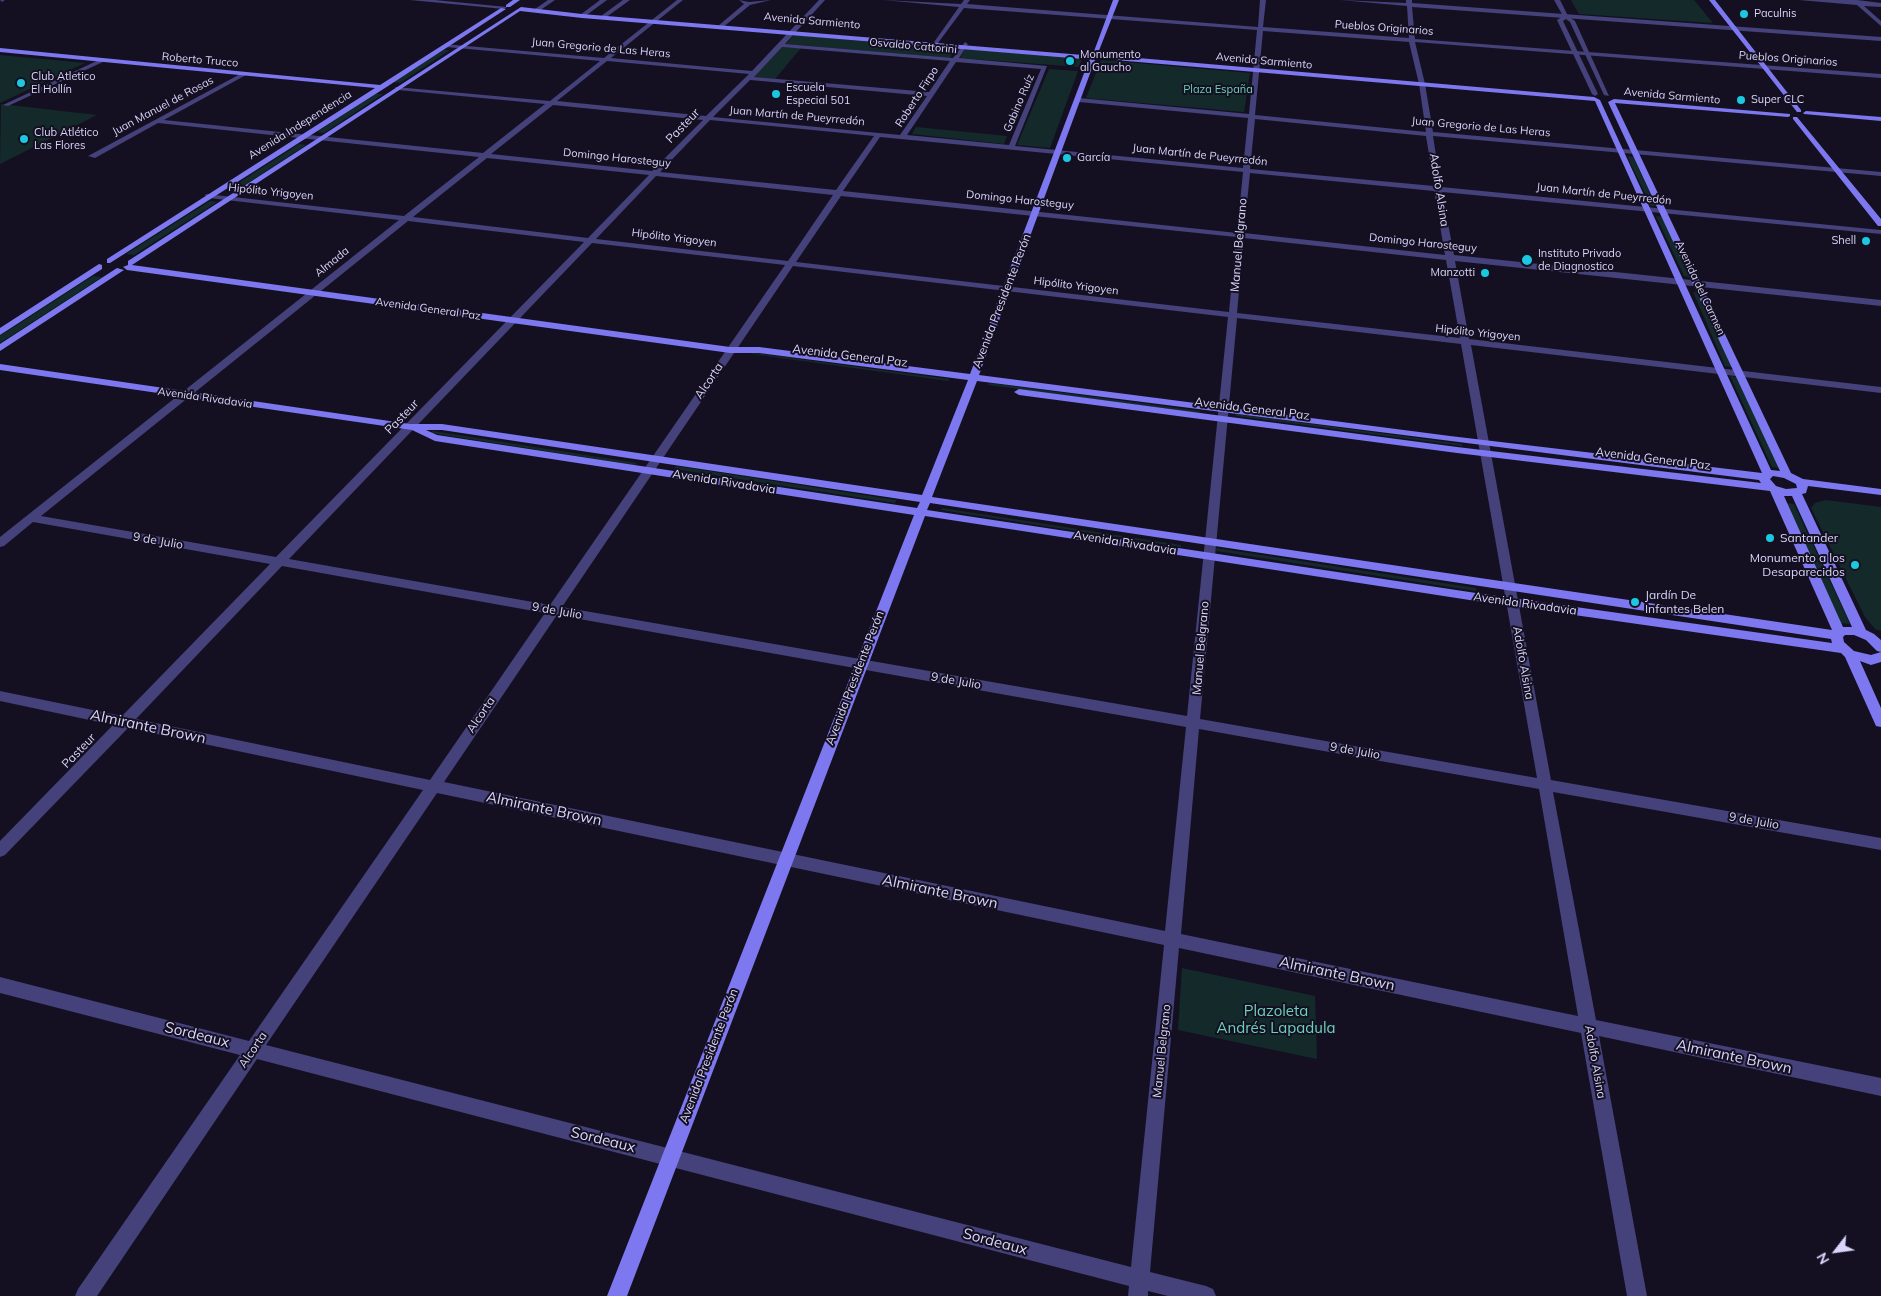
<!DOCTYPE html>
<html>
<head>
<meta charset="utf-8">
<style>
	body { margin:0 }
	#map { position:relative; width:1881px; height:1296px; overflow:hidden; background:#141021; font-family:Mulish,sans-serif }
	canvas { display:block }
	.north { position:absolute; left:1811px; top:1226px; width:50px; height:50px; -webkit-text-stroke:4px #141021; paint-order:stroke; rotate:240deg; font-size:14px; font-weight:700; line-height:20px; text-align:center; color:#dad5fa }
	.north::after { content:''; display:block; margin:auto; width:18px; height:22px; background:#dad5fa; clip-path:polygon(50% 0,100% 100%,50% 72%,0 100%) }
</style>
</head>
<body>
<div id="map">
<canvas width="1881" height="1296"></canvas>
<div class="north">N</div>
</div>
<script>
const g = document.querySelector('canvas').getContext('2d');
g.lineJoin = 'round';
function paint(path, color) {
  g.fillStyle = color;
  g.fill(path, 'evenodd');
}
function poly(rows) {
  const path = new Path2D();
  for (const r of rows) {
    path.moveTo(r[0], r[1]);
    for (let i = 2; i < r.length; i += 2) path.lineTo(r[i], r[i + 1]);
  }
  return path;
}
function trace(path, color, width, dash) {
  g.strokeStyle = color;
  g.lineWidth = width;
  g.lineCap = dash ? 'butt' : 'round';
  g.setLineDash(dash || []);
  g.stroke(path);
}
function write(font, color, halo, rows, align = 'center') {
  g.font = font + ' Mulish,sans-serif';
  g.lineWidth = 4;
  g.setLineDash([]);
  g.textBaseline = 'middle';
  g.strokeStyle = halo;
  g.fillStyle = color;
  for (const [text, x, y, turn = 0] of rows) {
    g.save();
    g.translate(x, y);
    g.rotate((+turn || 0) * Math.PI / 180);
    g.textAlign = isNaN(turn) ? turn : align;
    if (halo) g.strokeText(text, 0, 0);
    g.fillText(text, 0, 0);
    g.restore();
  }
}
const green = poly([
	[1571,0,1694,0,1713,23,1579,14],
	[794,35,955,49,950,58,786,44],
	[780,47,801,48,775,79,753,77],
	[965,49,1082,58,1079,67,960,58],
	[444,50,450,50,400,83,393,82],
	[0,55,85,63,0,103],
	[1101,60,1250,73,1244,112,1086,98],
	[1049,69,1078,71,1050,148,1017,145],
	[376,94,383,94,324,133,317,132],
	[1,104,97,115,0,164],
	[916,127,1007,136,1004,144,912,134],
	[299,144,306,145,237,190,229,189],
	[1627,156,1633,157,1656,206,1651,206],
	[210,201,217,202,134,255,126,254],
	[1656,216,1662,217,1690,277,1684,276],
	[93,276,102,277,0,343,0,336],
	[1693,292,1699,293,1732,367,1725,366],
	[753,353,949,379,948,381,752,354],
	[1730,376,1737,377,1779,468,1772,467],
	[989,383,1200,411,1199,413,988,385],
	[1236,414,1462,444,1462,446,1236,416],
	[433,431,637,463,635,465,431,433],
	[676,466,896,500,895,503,674,469],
	[1826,500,1881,507,1881,631,1875,629,1865,617,1811,508,1815,503],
	[1786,503,1794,504,1850,624,1841,623],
	[942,508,1181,545,1181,547,941,510],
	[1216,548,1476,588,1476,591,1216,551],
	[1182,968,1315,996,1317,1059,1178,1030]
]);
const minor = poly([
	[0,0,5,0,2,2,0,0],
	[410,0,435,0,507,7,504,9,410,0],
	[548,0,555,0,539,11,535,11,535,9,548,0],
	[600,0,607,0,584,17,580,17,580,15,600,0],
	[623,0,630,0,605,18,601,18,601,16,623,0],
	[677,0,683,0,611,58,752,71,819,0,825,0,785,44,953,58,965,42,968,44,959,58,1047,66,1015,146,1243,168,1248,118,1079,102,1076,100,1079,98,1249,114,1257,30,964,8,935,47,932,45,959,7,883,0,961,4,964,0,970,0,967,4,1258,27,1260,0,1266,0,1263,27,1409,38,1407,6,1340,0,1406,3,1406,0,1412,0,1412,3,1881,37,1881,41,1412,7,1415,39,1881,74,1881,78,1415,42,1425,84,1433,132,1881,172,1881,176,1433,136,1441,187,1881,230,1881,234,1442,192,1454,255,1881,300,1881,306,1455,261,1469,339,1881,387,1881,393,1471,345,1551,780,1881,838,1881,850,1553,792,1596,1020,1881,1078,1881,1096,1599,1036,1647,1296,1627,1296,1581,1033,1179,948,1150,1272,1206,1286,1213,1289,1216,1296,1168,1296,1148,1291,1148,1296,1128,1296,1129,1286,257,1059,97,1296,75,1296,78,1289,240,1055,0,993,0,977,249,1041,423,790,128,728,5,855,0,857,0,841,113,725,0,701,0,691,122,716,270,564,33,522,4,546,0,547,0,537,399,220,209,198,205,196,206,194,404,216,479,157,158,123,95,158,88,156,244,72,246,73,246,75,164,120,483,153,545,104,398,90,395,88,396,87,550,101,600,61,446,47,444,44,604,58,677,0],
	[1263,31,1409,42,1419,84,1426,132,1255,115,1263,31],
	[782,47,950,61,929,92,754,77,782,47],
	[607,61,749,74,706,116,557,101,607,61],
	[956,62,1041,69,1009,145,907,135,956,62],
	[750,80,927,96,900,135,713,117,750,80],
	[553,105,703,120,652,171,491,154,553,105],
	[1255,119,1426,136,1434,186,1250,169,1255,119],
	[710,120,874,136,836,190,660,172,710,120],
	[880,137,1243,172,1237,233,843,191,880,137],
	[487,158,649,175,588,238,413,217,487,158],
	[1250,173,1434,191,1445,255,1244,233,1250,173],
	[656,176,833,195,788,261,596,239,656,176],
	[841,196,1236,237,1229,312,796,262,841,196],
	[408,221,584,242,276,557,41,516,408,221],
	[1244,238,1446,260,1460,338,1237,313,1244,238],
	[592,243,785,265,550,605,289,559,592,243],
	[793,266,1228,317,1187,716,562,607,793,266],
	[1237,318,1461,344,1537,778,1200,719,1237,318],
	[282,566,545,613,430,780,136,719,282,566],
	[557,615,1186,727,1165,931,444,782,557,615],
	[1199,729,1539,789,1578,1016,1181,934,1199,729],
	[437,793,1164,945,1131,1267,266,1045,437,793],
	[739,0,749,2,771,0,750,5,722,28,718,28,718,26,744,4,739,0],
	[1799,0,1857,0,1881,3,1881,7,1864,6,1881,21,1881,26,1857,5,1799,0],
	[103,58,105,61,8,106,3,105,103,58]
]);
const tertiary = poly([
	[1554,0,1560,0,1568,16,1575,21,1609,96,1604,95,1570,22,1566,19,1563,21,1598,94,1595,96,1592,94,1557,20,1563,16,1554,0]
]);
const secondary = poly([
	[513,0,520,0,510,7,506,7,506,5,513,0],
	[1113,0,1119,0,1098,53,1093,54,1113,0],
	[1709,0,1715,0,1801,110,1801,112,1797,112,1709,0],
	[521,7,582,14,1083,55,1086,57,1083,59,582,18,520,11,132,265,730,347,759,347,970,374,1089,60,1092,58,1095,60,979,375,1450,436,1762,473,1595,101,1103,59,1100,57,1103,55,1594,97,1600,100,1771,470,1780,471,1608,102,1614,99,1790,114,1790,116,1788,117,1615,103,1791,473,1803,479,1881,489,1881,495,1808,486,1806,493,1802,494,1866,630,1874,634,1881,640,1881,662,1871,665,1860,661,1881,708,1881,727,1876,726,1845,657,1841,653,1476,601,925,516,627,1296,607,1296,914,515,435,441,412,430,0,370,0,364,410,424,442,424,922,495,968,380,759,353,730,353,127,270,123,267,128,265,128,261,521,7],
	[977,381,1759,480,1761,483,1457,447,1019,389,1014,392,1019,395,1457,453,1770,491,1832,630,932,497,977,381],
	[426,430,442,430,920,502,917,508,437,435,426,430],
	[1773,476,1784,478,1796,484,1797,488,1786,489,1776,486,1770,479,1773,476],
	[1784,496,1792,496,1852,627,1843,627,1784,496],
	[930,503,1831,639,1832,643,1476,593,927,510,930,503],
	[1845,635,1854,635,1866,640,1877,651,1881,652,1871,655,1854,651,1844,642,1843,637,1845,635],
	[501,8,506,9,385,88,110,263,107,263,107,259,375,88,0,52,0,48,380,85,501,8],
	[1806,111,1881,117,1881,121,1804,114,1803,113,1806,111],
	[1793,117,1797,117,1881,219,1881,226,1878,226,1793,119,1793,117],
	[99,264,102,265,102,269,0,335,0,328,99,264],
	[117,268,124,270,0,351,0,344,117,268]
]);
const markers = [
	[1744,14,5,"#1bc8e0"],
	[1070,61,5,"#1bc8e0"],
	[21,83,5,"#1bc8e0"],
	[776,94,5,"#1bc8e0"],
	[1741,100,5,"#1bc8e0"],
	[24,139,5,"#1bc8e0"],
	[1067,158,5,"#1bc8e0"],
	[1866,241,5,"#1bc8e0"],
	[1527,260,6,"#1bc8e0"],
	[1485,273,5,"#1bc8e0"],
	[1770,538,5,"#1bc8e0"],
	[1855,565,5,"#1bc8e0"],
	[1635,602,5,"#1bc8e0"]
];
const farPoinames = [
	["Paculnis",1754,14],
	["Monumento",1080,55],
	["al Gaucho",1080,68],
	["Club Atletico",31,77],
	["El Hollín",31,90],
	["Escuela",786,88],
	["Especial 501",786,101],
	["Super CLC",1751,100],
	["Club Atlético",34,133],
	["Las Flores",34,146],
	["García",1077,158],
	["Shell",1856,241,"right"],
	["Instituto Privado",1538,254],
	["de Diagnostico",1538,267],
	["Manzotti",1475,273,"right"]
];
const farStreetnames = [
	["Avenida Sarmiento",812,21,5],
	["Pueblos Originarios",1384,28,4],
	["Osvaldo Cattorini",913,46,5],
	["Juan Gregorio de Las Heras",601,48,5],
	["Pueblos Originarios",1788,59,4],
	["Roberto Trucco",200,60,5],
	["Avenida Sarmiento",1264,61,5],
	["Avenida Sarmiento",1672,96,5],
	["Roberto Firpo",917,97,-57],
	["Gabino Ruíz",1019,103,-67],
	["Juan Manuel de Rosas",163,106,-28],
	["Juan Martín de Pueyrredón",797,116,5],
	["Avenida Independencia",300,125,-32],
	["Juan Gregorio de Las Heras",1481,127,5],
	["Juan Martín de Pueyrredón",1200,155,6],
	["Domingo Harosteguy",617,158,6],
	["Hipólito Yrigoyen",271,192,6],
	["Juan Martín de Pueyrredón",1604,194,6],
	["Domingo Harosteguy",1020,200,6],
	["Hipólito Yrigoyen",674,238,7],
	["Domingo Harosteguy",1423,243,6],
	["Almada",332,262,-39],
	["Hipólito Yrigoyen",1076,286,7],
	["Avenida del Carmen",1700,288,65],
	["Avenida General Paz",428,309,8],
	["Hipólito Yrigoyen",1478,333,6],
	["Avenida Rivadavia",205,398,8]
];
const farParknames = [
	["Plaza España",1218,90]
];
const streetNames = [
	["Pasteur",683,126,-46],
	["Adolfo Alsina",1439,190,81],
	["Manuel Belgrano",1239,245,-85],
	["Avenida Presidente Perón",1002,301,-69],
	["Avenida General Paz",850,356,7],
	["Alcorta",709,381,-56],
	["Avenida General Paz",1252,409,7],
	["Pasteur",402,417,-46],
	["Avenida General Paz",1653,459,7],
	["Avenida Rivadavia",724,482,9],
	["9 de Julio",158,541,10],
	["Avenida Rivadavia",1125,543,9],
	["Avenida Rivadavia",1525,604,8],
	["9 de Julio",557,611,10],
	["Manuel Belgrano",1201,648,-85],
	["Adolfo Alsina",1523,663,80],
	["Avenida Presidente Perón",855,678,-69],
	["9 de Julio",956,681,10],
	["Alcorta",481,715,-56],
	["Pasteur",79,751,-46],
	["9 de Julio",1355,751,10],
	["9 de Julio",1754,821,10],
	["Alcorta",253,1050,-56],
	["Manuel Belgrano",1162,1051,-84],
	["Avenida Presidente Perón",709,1056,-69],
	["Adolfo Alsina",1595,1062,80]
];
const poiNames = [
	["Santander",1780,538],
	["Monumento a los",1845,558,"right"],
	["Desaparecidos",1845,572,"right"],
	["Jardín De",1645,595],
	["Infantes Belen",1645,609]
];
const nearStreetnames = [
	["Almirante Brown",148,727,12],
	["Almirante Brown",544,809,12],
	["Almirante Brown",940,892,12],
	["Almirante Brown",1337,974,12],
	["Sordeaux",197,1035,14],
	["Almirante Brown",1734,1057,12],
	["Sordeaux",603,1140,14],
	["Sordeaux",995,1242,15]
];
const nearParknames = [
	["Plazoleta",1276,1011],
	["Andrés Lapadula",1276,1028]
];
paint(green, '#142a2a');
paint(minor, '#44417b');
paint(tertiary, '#44417b');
paint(secondary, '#7d78ef');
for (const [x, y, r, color] of markers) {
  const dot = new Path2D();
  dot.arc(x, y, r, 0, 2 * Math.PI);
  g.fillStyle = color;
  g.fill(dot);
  trace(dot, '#141021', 2);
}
write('11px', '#dad5fa', '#141021', farPoinames, 'left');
write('11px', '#dad5fa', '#141021', farStreetnames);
write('11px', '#6ad1ba', '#141021', farParknames);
write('12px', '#dad5fa', '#141021', streetNames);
write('12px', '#dad5fa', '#141021', poiNames, 'left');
write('15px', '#dad5fa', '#141021', nearStreetnames);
write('15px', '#6ad1ba', '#141021', nearParknames);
</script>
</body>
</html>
